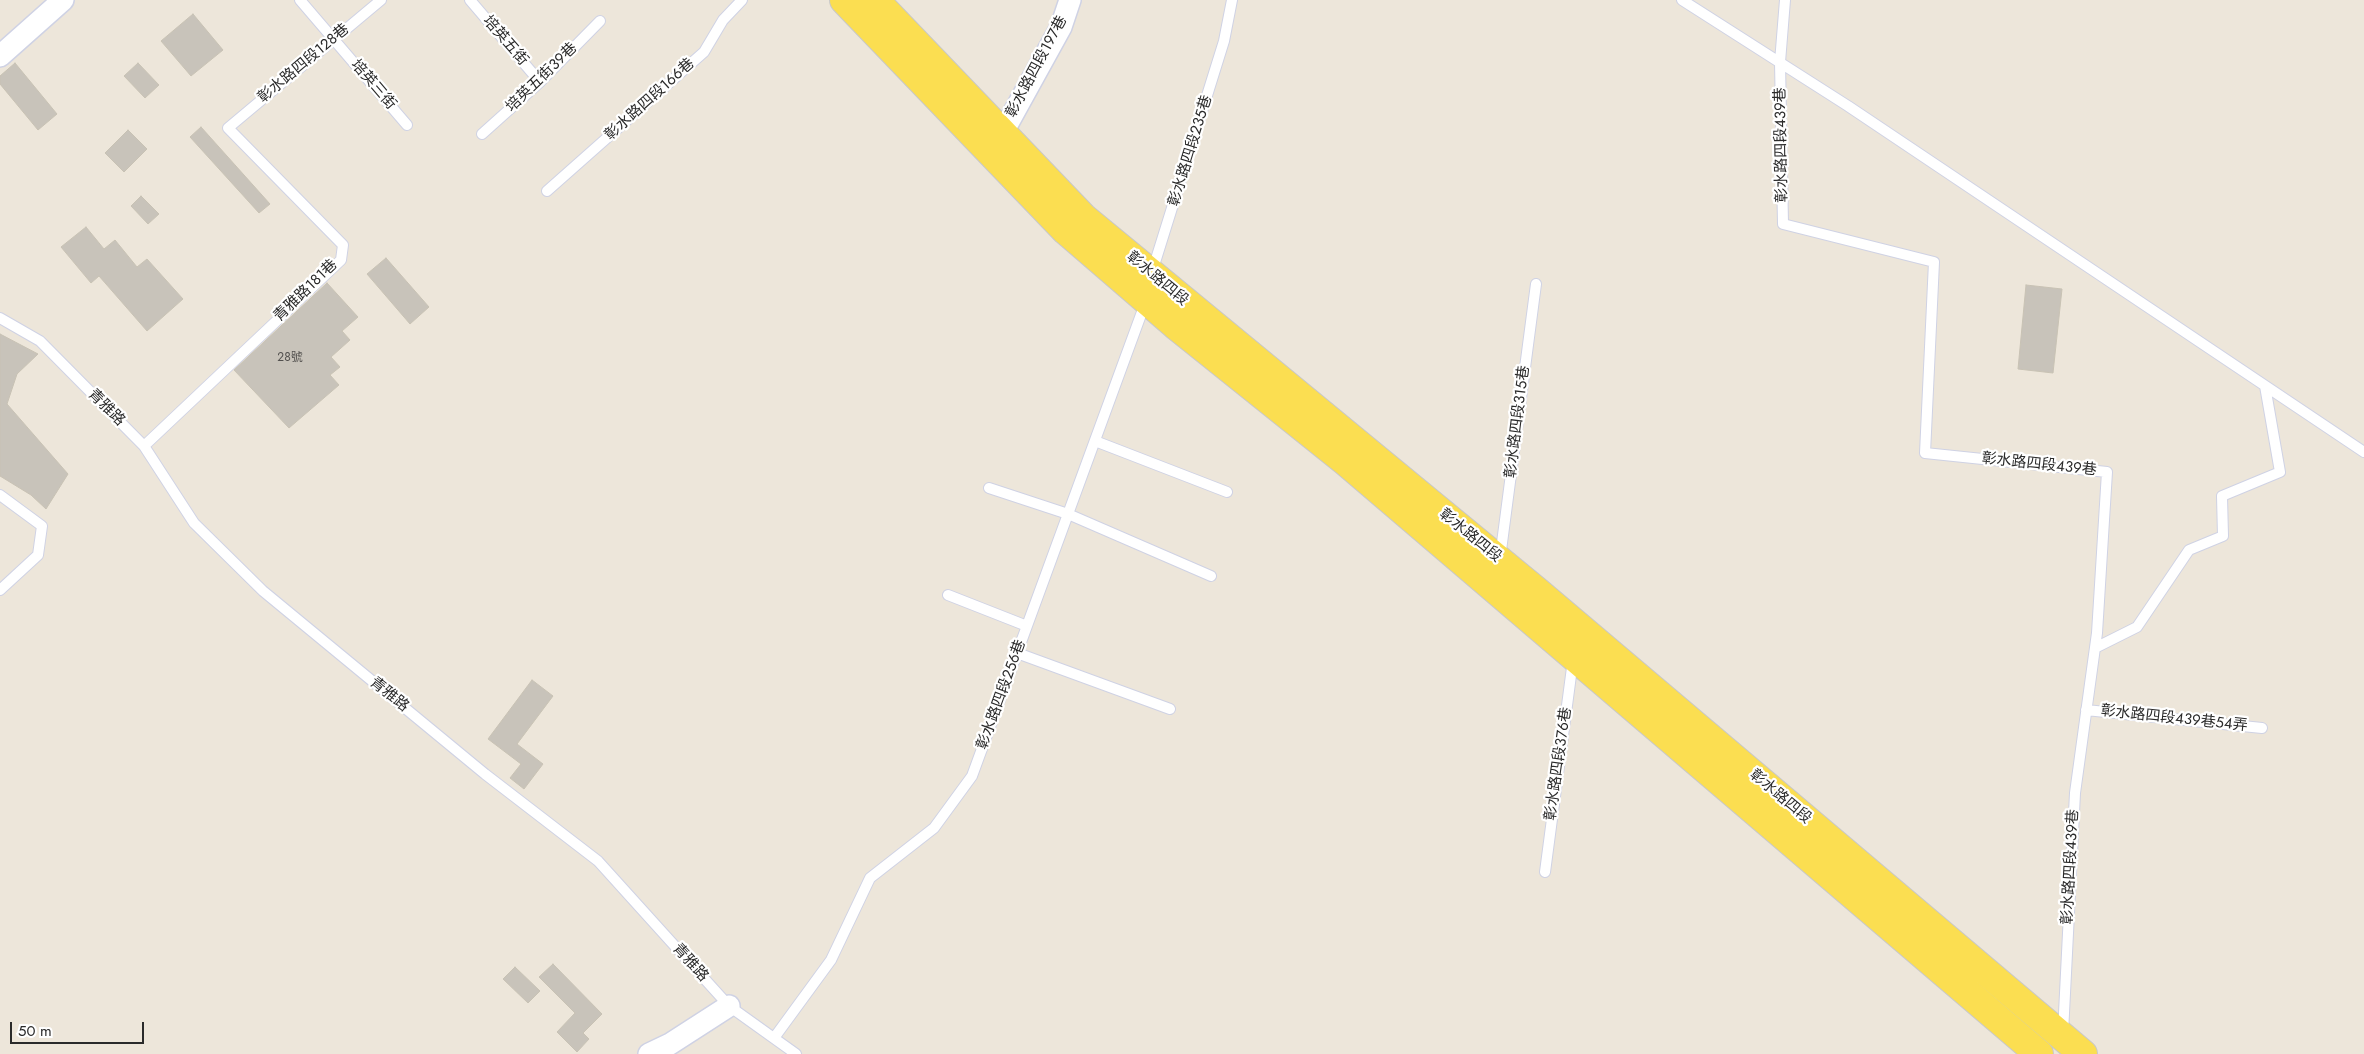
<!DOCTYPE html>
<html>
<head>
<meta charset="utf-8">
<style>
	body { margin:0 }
	#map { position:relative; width:2364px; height:1054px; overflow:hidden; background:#ede6da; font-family:Jost,sans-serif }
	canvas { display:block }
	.scale { position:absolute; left:10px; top:1022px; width:134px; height:22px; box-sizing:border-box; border:2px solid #2a2a2a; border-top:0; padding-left:6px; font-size:15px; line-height:18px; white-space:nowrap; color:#2a2a2a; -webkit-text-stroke:4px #fff; paint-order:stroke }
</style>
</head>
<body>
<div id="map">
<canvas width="2364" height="1054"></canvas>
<div class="scale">50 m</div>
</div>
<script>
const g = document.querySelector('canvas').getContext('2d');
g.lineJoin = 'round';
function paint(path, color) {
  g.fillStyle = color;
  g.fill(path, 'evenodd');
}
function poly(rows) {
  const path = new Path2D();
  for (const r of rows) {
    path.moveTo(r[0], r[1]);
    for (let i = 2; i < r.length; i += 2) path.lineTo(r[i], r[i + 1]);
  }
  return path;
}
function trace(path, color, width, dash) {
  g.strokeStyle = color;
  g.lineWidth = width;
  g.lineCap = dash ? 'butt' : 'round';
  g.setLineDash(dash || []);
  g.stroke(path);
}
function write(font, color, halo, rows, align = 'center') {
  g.font = font + ' Jost,"Noto Sans TC",sans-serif';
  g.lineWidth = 4.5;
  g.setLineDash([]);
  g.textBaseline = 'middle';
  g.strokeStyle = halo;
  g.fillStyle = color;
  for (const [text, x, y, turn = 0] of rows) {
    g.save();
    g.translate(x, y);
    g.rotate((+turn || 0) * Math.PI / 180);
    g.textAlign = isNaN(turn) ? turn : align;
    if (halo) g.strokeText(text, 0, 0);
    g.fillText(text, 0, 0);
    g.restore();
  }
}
const building = poly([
	[193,14,223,50,191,76,161,41,193,14],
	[15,63,57,114,38,130,0,84,0,76,15,63],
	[138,63,159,85,145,98,124,76,138,63],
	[201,127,270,204,259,213,190,137,201,127],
	[128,130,147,149,124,172,105,153,128,130],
	[141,196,159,214,148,224,131,206,141,196],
	[86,227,104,249,115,240,137,267,147,259,183,299,147,331,99,276,91,283,61,247,86,227],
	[386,258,429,307,410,324,367,274,386,258],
	[327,283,358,317,342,331,350,340,331,357,340,367,330,375,339,385,289,428,234,370,327,283],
	[2026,285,2062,289,2053,373,2018,369,2026,285],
	[0,334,38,354,17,374,7,404,68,474,46,509,31,495,0,476,0,334],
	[532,680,553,696,517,744,543,764,524,789,510,778,521,764,488,739,532,680],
	[553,964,602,1014,583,1033,589,1039,577,1052,557,1032,575,1013,539,977,553,964],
	[515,967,540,991,528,1003,503,979,515,967]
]);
const lane = poly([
	[300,0,407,125],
	[470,0,540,82],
	[1682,0,1848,106,2364,452],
	[1785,0,1780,62,1783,224,1934,262,1925,453,2107,472,2097,633,2075,793,2063,1033],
	[482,134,540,82,600,21],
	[547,191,704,52,723,20,742,0],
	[1152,272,1224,41,1232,0],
	[0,318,40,341,144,446,194,523,263,591,485,774,598,861,729,1006,796,1054],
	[1095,441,1227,492],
	[144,446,341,260,343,245,228,128,381,0],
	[989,488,1068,514,1211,576],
	[0,495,42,526,38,555,0,590],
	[1500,558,1536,284],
	[948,595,1027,626],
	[2095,648,2137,627,2189,550,2223,536,2222,496,2280,472,2265,386],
	[1017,653,1170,709],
	[2086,710,2262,728],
	[1545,872,1573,660],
	[774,1038,831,960,870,878,934,828,972,776,1146,301]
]);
const street = poly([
	[0,56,63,0],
	[1002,134,1061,27,1070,0],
	[649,1054,670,1044,729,1006]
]);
const primary = poly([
	[844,0,1066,231,1175,325,1346,462,2039,1054],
	[875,0,1083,217,1538,592,2083,1054]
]);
const numberNames = [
	["28號",290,358]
];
const streetNames = [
	["培英五街",505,41,49],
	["彰水路四段128巷",304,64,-40],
	["彰水路四段197巷",1037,67,-62],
	["培英五街39巷",542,78,-44],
	["培英三街",373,85,49],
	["彰水路四段166巷",650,100,-42],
	["彰水路四段439巷",1782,145,-91],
	["彰水路四段235巷",1191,151,-73],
	["彰水路四段",1157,279,40],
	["青雅路181巷",306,291,-44],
	["青雅路",106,408,45],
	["彰水路四段315巷",1518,422,-83],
	["彰水路四段439巷",2039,465,6],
	["彰水路四段",1470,536,39],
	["青雅路",389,695,39],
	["彰水路四段256巷",1002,695,-70],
	["彰水路四段439巷54弄",2174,719,6],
	["彰水路四段376巷",1559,764,-82],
	["彰水路四段",1780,797,40],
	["彰水路四段439巷",2071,867,-87],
	["青雅路",690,963,48]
];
paint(building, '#c8c3ba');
trace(building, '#c8c2b4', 1);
trace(lane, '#cfd2e4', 12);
trace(street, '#cfd2e4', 24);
trace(primary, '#c8c8c8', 30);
trace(lane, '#fff', 10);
trace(street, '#fff', 21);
trace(primary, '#fbde51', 28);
write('12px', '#52504e', null, numberNames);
write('15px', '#2a2a2a', '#fff', streetNames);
</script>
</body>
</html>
